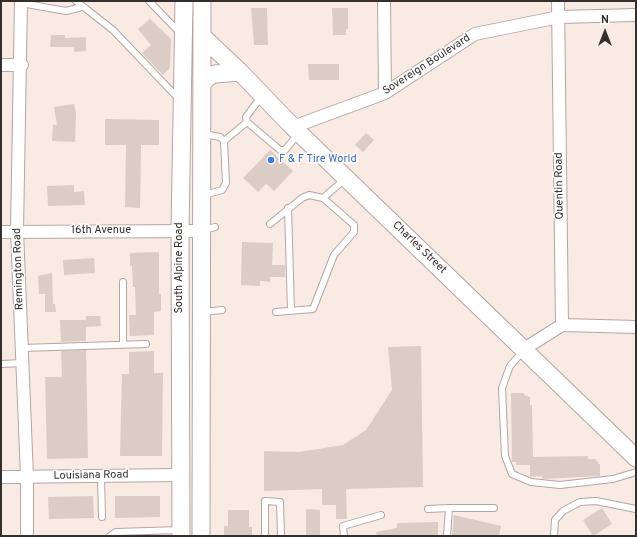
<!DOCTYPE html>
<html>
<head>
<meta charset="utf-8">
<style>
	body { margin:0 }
	#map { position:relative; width:637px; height:537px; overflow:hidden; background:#faeae4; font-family:Overpass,sans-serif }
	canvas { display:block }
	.frame { position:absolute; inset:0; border:2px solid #342e2c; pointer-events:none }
	.north { position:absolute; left:585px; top:12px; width:40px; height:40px; -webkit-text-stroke:3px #fff; paint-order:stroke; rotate:0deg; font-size:11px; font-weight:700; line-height:16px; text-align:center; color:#342e2c }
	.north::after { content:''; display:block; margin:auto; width:14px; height:18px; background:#342e2c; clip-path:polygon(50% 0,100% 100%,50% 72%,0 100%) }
</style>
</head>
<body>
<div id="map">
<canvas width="637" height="537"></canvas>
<div class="frame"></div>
<div class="north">N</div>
</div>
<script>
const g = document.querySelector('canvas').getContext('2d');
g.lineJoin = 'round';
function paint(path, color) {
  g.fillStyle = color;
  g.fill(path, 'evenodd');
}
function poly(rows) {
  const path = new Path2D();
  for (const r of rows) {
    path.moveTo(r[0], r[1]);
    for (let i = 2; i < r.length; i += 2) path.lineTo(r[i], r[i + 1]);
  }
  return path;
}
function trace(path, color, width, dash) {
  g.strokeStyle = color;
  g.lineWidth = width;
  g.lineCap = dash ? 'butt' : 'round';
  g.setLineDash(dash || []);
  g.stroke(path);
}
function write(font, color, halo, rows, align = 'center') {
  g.font = font + ' Overpass,sans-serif';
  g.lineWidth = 3;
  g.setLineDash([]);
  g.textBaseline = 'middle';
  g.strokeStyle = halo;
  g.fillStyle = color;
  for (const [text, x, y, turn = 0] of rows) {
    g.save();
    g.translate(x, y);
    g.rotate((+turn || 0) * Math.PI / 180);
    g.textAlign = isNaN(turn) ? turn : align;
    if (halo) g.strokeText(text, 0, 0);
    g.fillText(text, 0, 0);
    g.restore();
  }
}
const building = poly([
	[251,8,267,8,268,45,254,45],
	[332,8,348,8,348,29,346,29,346,35,333,35],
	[150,19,171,39,170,68,163,75,142,53,151,45,138,29],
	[51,35,65,35,65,38,86,37,86,51,74,52,74,47,50,47],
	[308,64,339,64,339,80,309,80],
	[74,104,76,113,75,142,52,141,53,125,57,125,54,107],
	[105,119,159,120,159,145,141,145,140,208,125,207,126,145,105,145],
	[366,133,374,140,363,152,355,145],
	[270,150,293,171,274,191,266,184,258,192,243,178],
	[74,185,74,192,84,191,85,205,48,206,47,186],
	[242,242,273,243,272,265,285,265,285,277,270,277,270,282,260,281,260,286,241,285],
	[159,252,159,294,161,294,161,311,154,312,154,335,130,336,129,315,136,315,135,287,133,287,132,266,130,266,130,253],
	[94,258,95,273,64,275,63,260],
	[52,273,53,304,55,304,56,312,45,312,45,294,39,294,38,276],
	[86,316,100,316,101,326,86,327],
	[60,320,86,320,86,341,61,342],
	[421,346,423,487,346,489,347,519,336,519,336,505,322,505,322,489,264,491,264,451,299,452,343,445,366,430,392,390,388,347],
	[86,350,88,458,47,459,45,377,62,377,61,351],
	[154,351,154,373,163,373,162,456,120,456,122,374,129,374,129,352],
	[511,393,524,393,524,395,530,397,530,405,532,405,533,457,588,456,588,459,596,459,596,461,598,461,598,464,600,464,600,476,542,479,542,476,530,477,530,465,516,465,516,462,512,462],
	[93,496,94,518,49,519,48,497],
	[115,496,160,496,160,517,115,518],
	[602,508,612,524,593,536,583,520],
	[306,509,320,510,320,536,306,536],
	[228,510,249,510,249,527,252,527,252,536,224,536,224,526,228,526],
	[454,515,501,526,499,536,452,535],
	[438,522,438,536,377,536,376,532,397,528,397,523]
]);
const lane = poly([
	[76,1,113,30,176,96],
	[149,1,180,33],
	[21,3,66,11,82,7],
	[261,97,246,117,247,122,280,150,285,150,298,134],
	[204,134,220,137,224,141,226,183,222,190,204,195],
	[224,141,247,122],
	[288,208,291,311],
	[270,224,302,198,309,195,323,198,345,179],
	[204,230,215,227],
	[202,312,222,310],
	[276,312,313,309,334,255,354,232,354,225,323,198],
	[123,344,123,282],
	[22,348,146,344],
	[523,351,510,366,502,388,505,456,512,474,531,482,560,485,613,479,636,472],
	[1,364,23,363],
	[101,476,102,517],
	[428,509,449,508],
	[110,536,116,532,180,530],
	[265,536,265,501,280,502,281,536],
	[344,536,343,526,381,515],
	[447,536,449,508,494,508],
	[554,536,555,520,563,511,580,502,596,501,636,509]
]);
const street = poly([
	[21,1,17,231,27,477,27,536],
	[384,1,385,93],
	[1,65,22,65],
	[293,127,385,93,475,34,559,17,636,15],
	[1,232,200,231],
	[562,325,636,327],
	[524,349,562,325,558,1],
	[1,477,181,475]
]);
const secondary = poly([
	[203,37,240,72,293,127,636,458],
	[203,83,208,77,215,74,240,72],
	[181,536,180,231,184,1],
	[201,536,202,1]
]);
const markers = [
	[271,160,4,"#3f7fe0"]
];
const streetNames = [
	["Sovereign Boulevard",427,65,-33],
	["Quentin Road",560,186,-91],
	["16th Avenue",101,231],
	["Charles Street",419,248,44],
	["South Alpine Road",180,268,-90],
	["Remington Road",19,269,-92],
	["Louisiana Road",91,476,-1]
];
const shopNames = [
	["F & F Tire World",279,160]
];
paint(building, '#dbccc6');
trace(lane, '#b5a6a1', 8);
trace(street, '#b5a6a1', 14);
trace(secondary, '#b5a6a1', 19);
trace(lane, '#fff', 6);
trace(street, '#fff', 12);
trace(secondary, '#fff', 17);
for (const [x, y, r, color] of markers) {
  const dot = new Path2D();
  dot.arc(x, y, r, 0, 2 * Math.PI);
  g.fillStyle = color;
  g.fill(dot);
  trace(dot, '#fff', 1.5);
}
write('11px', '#342e2c', '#fff', streetNames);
write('11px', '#366cbe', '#fff', shopNames, 'left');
</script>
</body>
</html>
